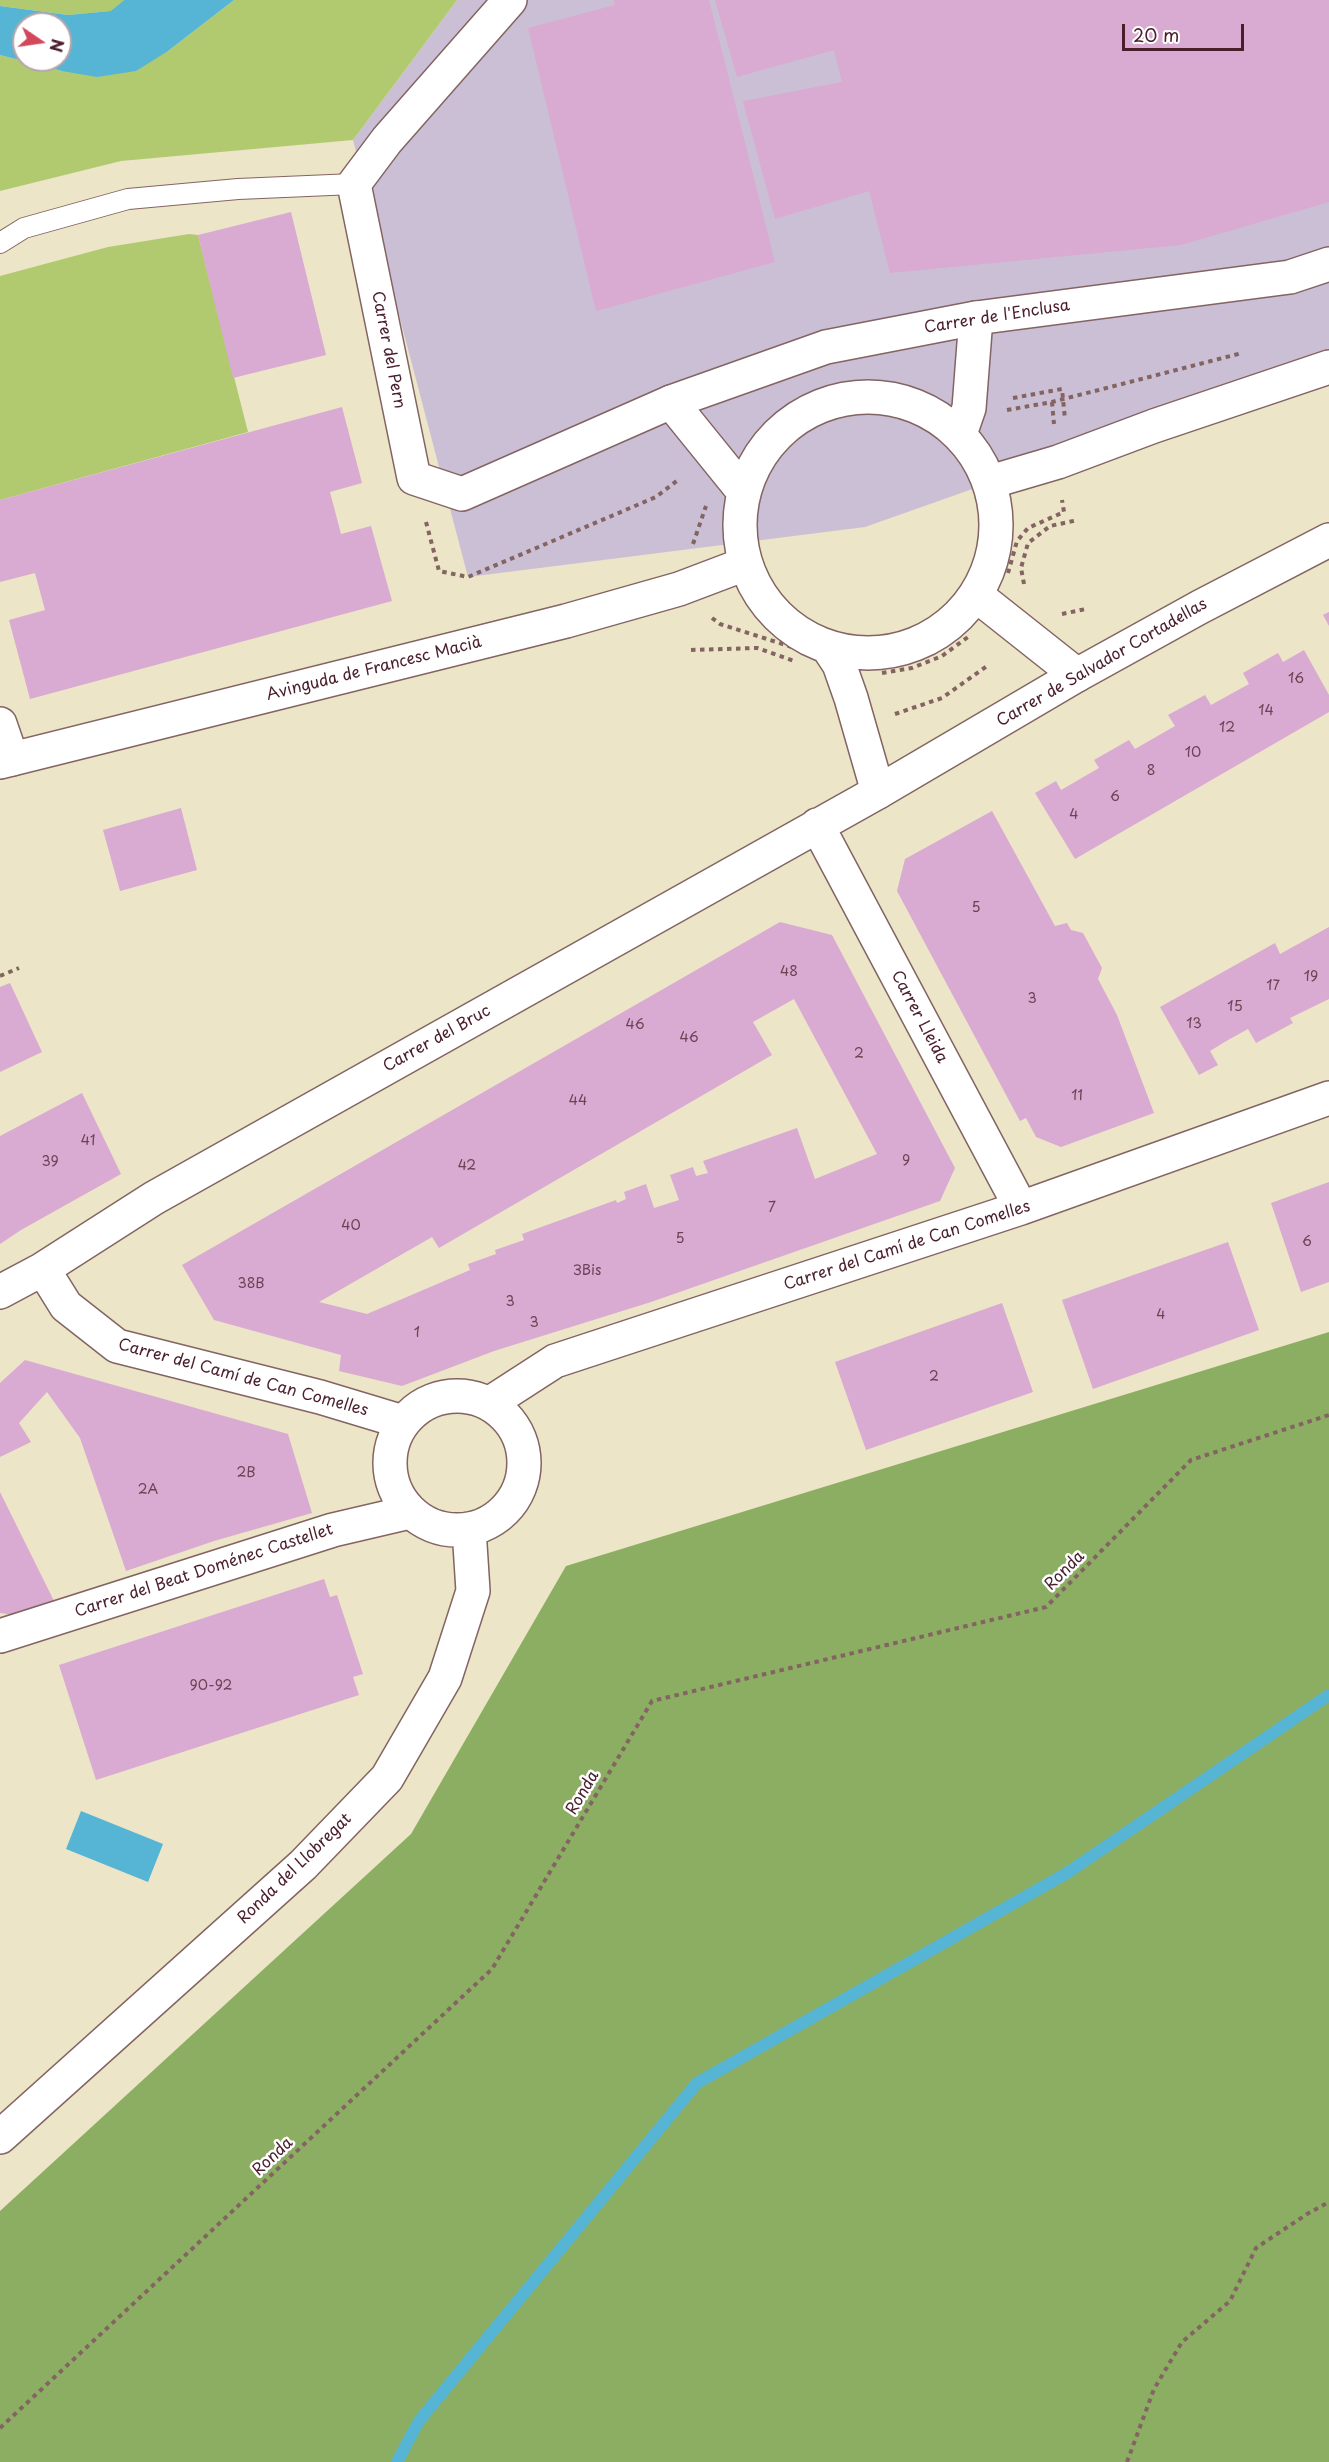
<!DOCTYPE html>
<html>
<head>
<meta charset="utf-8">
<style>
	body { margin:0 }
	#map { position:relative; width:1329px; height:2462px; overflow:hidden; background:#ece5c7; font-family:"Playpen Sans",sans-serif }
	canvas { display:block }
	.north { position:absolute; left:12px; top:12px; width:60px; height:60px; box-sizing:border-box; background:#fff; border:2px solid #b7a5aa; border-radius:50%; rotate:103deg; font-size:16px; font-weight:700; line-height:24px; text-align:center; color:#4a1f2b }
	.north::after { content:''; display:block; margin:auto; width:21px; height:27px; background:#d1495b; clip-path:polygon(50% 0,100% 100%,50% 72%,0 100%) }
	.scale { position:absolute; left:1122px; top:24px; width:122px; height:27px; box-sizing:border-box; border:3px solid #4a1f2b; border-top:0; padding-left:8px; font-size:18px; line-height:21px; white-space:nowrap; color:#4a1f2b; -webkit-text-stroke:4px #fff; paint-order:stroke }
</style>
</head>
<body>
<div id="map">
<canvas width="1329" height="2462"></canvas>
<div class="north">N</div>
<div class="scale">20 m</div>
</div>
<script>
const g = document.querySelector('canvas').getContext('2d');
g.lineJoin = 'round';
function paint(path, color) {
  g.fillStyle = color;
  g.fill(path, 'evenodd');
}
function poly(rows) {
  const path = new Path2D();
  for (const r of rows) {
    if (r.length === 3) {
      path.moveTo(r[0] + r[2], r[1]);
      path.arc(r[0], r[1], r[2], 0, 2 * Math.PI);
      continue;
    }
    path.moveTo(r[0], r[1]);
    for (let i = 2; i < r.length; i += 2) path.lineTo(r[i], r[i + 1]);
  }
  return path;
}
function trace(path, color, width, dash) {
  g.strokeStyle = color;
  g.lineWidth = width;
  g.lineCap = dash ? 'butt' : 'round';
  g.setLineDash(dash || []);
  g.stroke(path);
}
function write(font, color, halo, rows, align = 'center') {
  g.font = font + ' "Playpen Sans",sans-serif';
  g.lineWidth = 5;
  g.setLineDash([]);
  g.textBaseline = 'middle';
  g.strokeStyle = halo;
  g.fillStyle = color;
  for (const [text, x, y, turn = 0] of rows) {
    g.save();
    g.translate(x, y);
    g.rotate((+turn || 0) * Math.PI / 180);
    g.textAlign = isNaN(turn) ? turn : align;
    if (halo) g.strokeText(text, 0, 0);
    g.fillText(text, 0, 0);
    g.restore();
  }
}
const industrial = poly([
	[457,0,1329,0,1329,363,865,527,468,577,353,140]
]);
const green = poly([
	[0,0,124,0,112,11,68,15,0,6],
	[234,0,457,0,353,140,121,161,0,191,0,55,62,71,168,51],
	[189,234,198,235,248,432,0,500,0,276,108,247]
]);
const forest = poly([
	[1329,1332,1329,2462,0,2462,0,2211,411,1834,566,1566]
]);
const water = poly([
	[124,0,234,0,168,51,136,71,97,77,62,71,0,55,0,6,68,15,111,11],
	[24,24,60,24,60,60,24,60],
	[81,1811,163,1844,148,1882,66,1849]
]);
const stream = poly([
	[397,2462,419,2421,697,2083,1067,1873,1329,1695]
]);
const building = poly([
	[614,0,709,0,775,262,596,311,528,28,615,5],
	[715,0,1329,0,1329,202,1181,245,890,273,869,191,775,219,743,101,842,82,834,50,737,77],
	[291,212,326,355,233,378,198,235],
	[342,407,362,483,330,492,341,534,371,526,392,601,30,699,9,620,45,610,35,573,0,582,0,500],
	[1329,612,1329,626,1323,615],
	[1304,650,1329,695,1329,712,1075,859,1035,793,1056,781,1061,790,1099,768,1094,760,1129,740,1135,749,1175,726,1168,715,1205,695,1211,705,1249,684,1243,673,1278,653,1283,662],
	[181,808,197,870,120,891,103,830],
	[992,811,1055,926,1067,923,1071,930,1083,933,1102,968,1098,979,1117,1015,1154,1113,1061,1147,1036,1137,1026,1118,1020,1121,897,891,905,859],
	[780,922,832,935,955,1168,940,1201,651,1302,494,1351,402,1386,339,1371,341,1355,214,1320,182,1265],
	[794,999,877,1154,815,1179,797,1128,703,1161,708,1173,696,1176,693,1167,670,1175,679,1200,654,1208,646,1184,624,1192,626,1199,617,1203,616,1200,522,1234,524,1240,495,1250,496,1254,468,1264,470,1270,367,1314,319,1302,432,1237,439,1248,772,1055,753,1022],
	[1329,927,1329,999,1290,1018,1293,1023,1256,1043,1248,1029,1228,1040,1210,1051,1218,1065,1199,1075,1160,1007,1275,943,1280,954],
	[10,983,42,1052,0,1072,0,987],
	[82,1093,121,1174,21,1230,0,1244,0,1136],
	[1329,1182,1329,1282,1301,1292,1271,1203],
	[1228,1242,1259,1330,1093,1389,1062,1300],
	[1002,1303,1033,1392,866,1450,835,1362],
	[25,1360,288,1434,312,1513,214,1541,126,1571,80,1438,47,1392,19,1423,31,1442,0,1457,0,1383],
	[0,1492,55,1603,27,1617,0,1613],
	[324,1579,330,1597,337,1595,363,1674,353,1677,359,1695,96,1780,59,1665]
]);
const path = poly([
	[821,392,877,382,933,398],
	[1013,398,1062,389,1065,419],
	[1052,402,1054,424],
	[1007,410,1052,402,1242,353],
	[753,443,763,428,780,414,808,396],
	[426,522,439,571,468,577,656,497,678,480],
	[693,544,706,506],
	[1008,573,1017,541,1028,528,1064,512,1062,500],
	[1024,584,1021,568,1028,543,1050,526,1078,520],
	[1062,614,1086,609],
	[712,618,720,624,792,647],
	[691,650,757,648,794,661],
	[882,673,912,668,942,656,968,637],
	[895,714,942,698,987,666],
	[0,976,19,968],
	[0,2428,492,1969,652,1701,1046,1607,1191,1460,1329,1415],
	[1127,2462,1154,2389,1182,2342,1230,2301,1256,2248,1307,2214,1329,2202]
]);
const service = poly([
	[0,243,24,228,128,199,238,189,354,184]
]);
const minor = poly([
	[510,0,387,140,354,184,414,478,462,494,671,402,826,347,976,318,1290,277,1329,264],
	[0,724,12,759],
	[817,825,1021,1208],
	[43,1269,66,1306,117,1346,320,1397,403,1422],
	[0,1292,43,1269,154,1198,878,792,1077,675,1200,607,1329,540],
	[457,1463,67],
	[490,1403,555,1361,1021,1208,1329,1098],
	[0,1636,333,1530,410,1512],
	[0,2137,303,1865,387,1778,445,1678,473,1591,469,1529]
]);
const tertiary = poly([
	[868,525,128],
	[671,402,743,491],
	[960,434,969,408,976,318],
	[990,482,1058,462,1154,426,1329,367],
	[976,595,1077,675],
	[829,649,839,664,851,698,878,792],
	[0,762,566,621,679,589,745,564]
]);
const numberNames = [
	["16",1296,679],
	["14",1266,711],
	["12",1227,728],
	["10",1193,753],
	["8",1151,771],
	["6",1115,797],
	["4",1074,815],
	["5",976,908],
	["48",789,972],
	["19",1311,977],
	["17",1273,986],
	["3",1032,999],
	["15",1235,1007],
	["13",1194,1024],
	["46",635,1025],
	["46",689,1038],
	["2",859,1054],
	["11",1077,1096],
	["44",578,1101],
	["41",88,1141],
	["9",906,1161],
	["39",50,1162],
	["42",467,1166],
	["7",772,1208],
	["40",351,1226],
	["5",680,1239],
	["6",1307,1242],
	["3Bis",587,1271],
	["38B",251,1284],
	["3",510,1302],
	["4",1161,1315],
	["3",534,1323],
	["1",417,1333],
	["2",934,1377],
	["2B",246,1473],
	["2A",148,1490],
	["90-92",211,1686]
];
const streetNames = [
	["Carrer de l'Enclusa",997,317,-9],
	["Carrer del Pern",388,350,79],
	["Carrer de Salvador Cortadellas",1102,663,-30],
	["Avinguda de Francesc Macià",374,669,-14],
	["Carrer Lleida",919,1017,62],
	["Carrer del Bruc",437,1039,-29],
	["Carrer del Camí de Can Comelles",907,1246,-18],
	["Carrer del Camí de Can Comelles",243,1378,15],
	["Carrer del Beat Doménec Castellet",204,1571,-18],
	["Ronda",1065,1571,-45],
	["Ronda",583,1793,-59],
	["Ronda del Llobregat",295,1869,-44],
	["Ronda",273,2157,-43]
];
paint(industrial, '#cbbfd5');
paint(green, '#b1ca6f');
paint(forest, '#8cae62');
paint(water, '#56b4d5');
trace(stream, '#56b4d5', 12);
paint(building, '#d9aad2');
trace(service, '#836462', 22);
trace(minor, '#836462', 36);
trace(tertiary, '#836462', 36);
trace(path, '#836462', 4, [4.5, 4.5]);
trace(service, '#fff', 20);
trace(minor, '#fff', 33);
trace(tertiary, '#fff', 33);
write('14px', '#6e4255', null, numberNames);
write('16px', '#4a1f2b', '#fff', streetNames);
</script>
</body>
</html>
